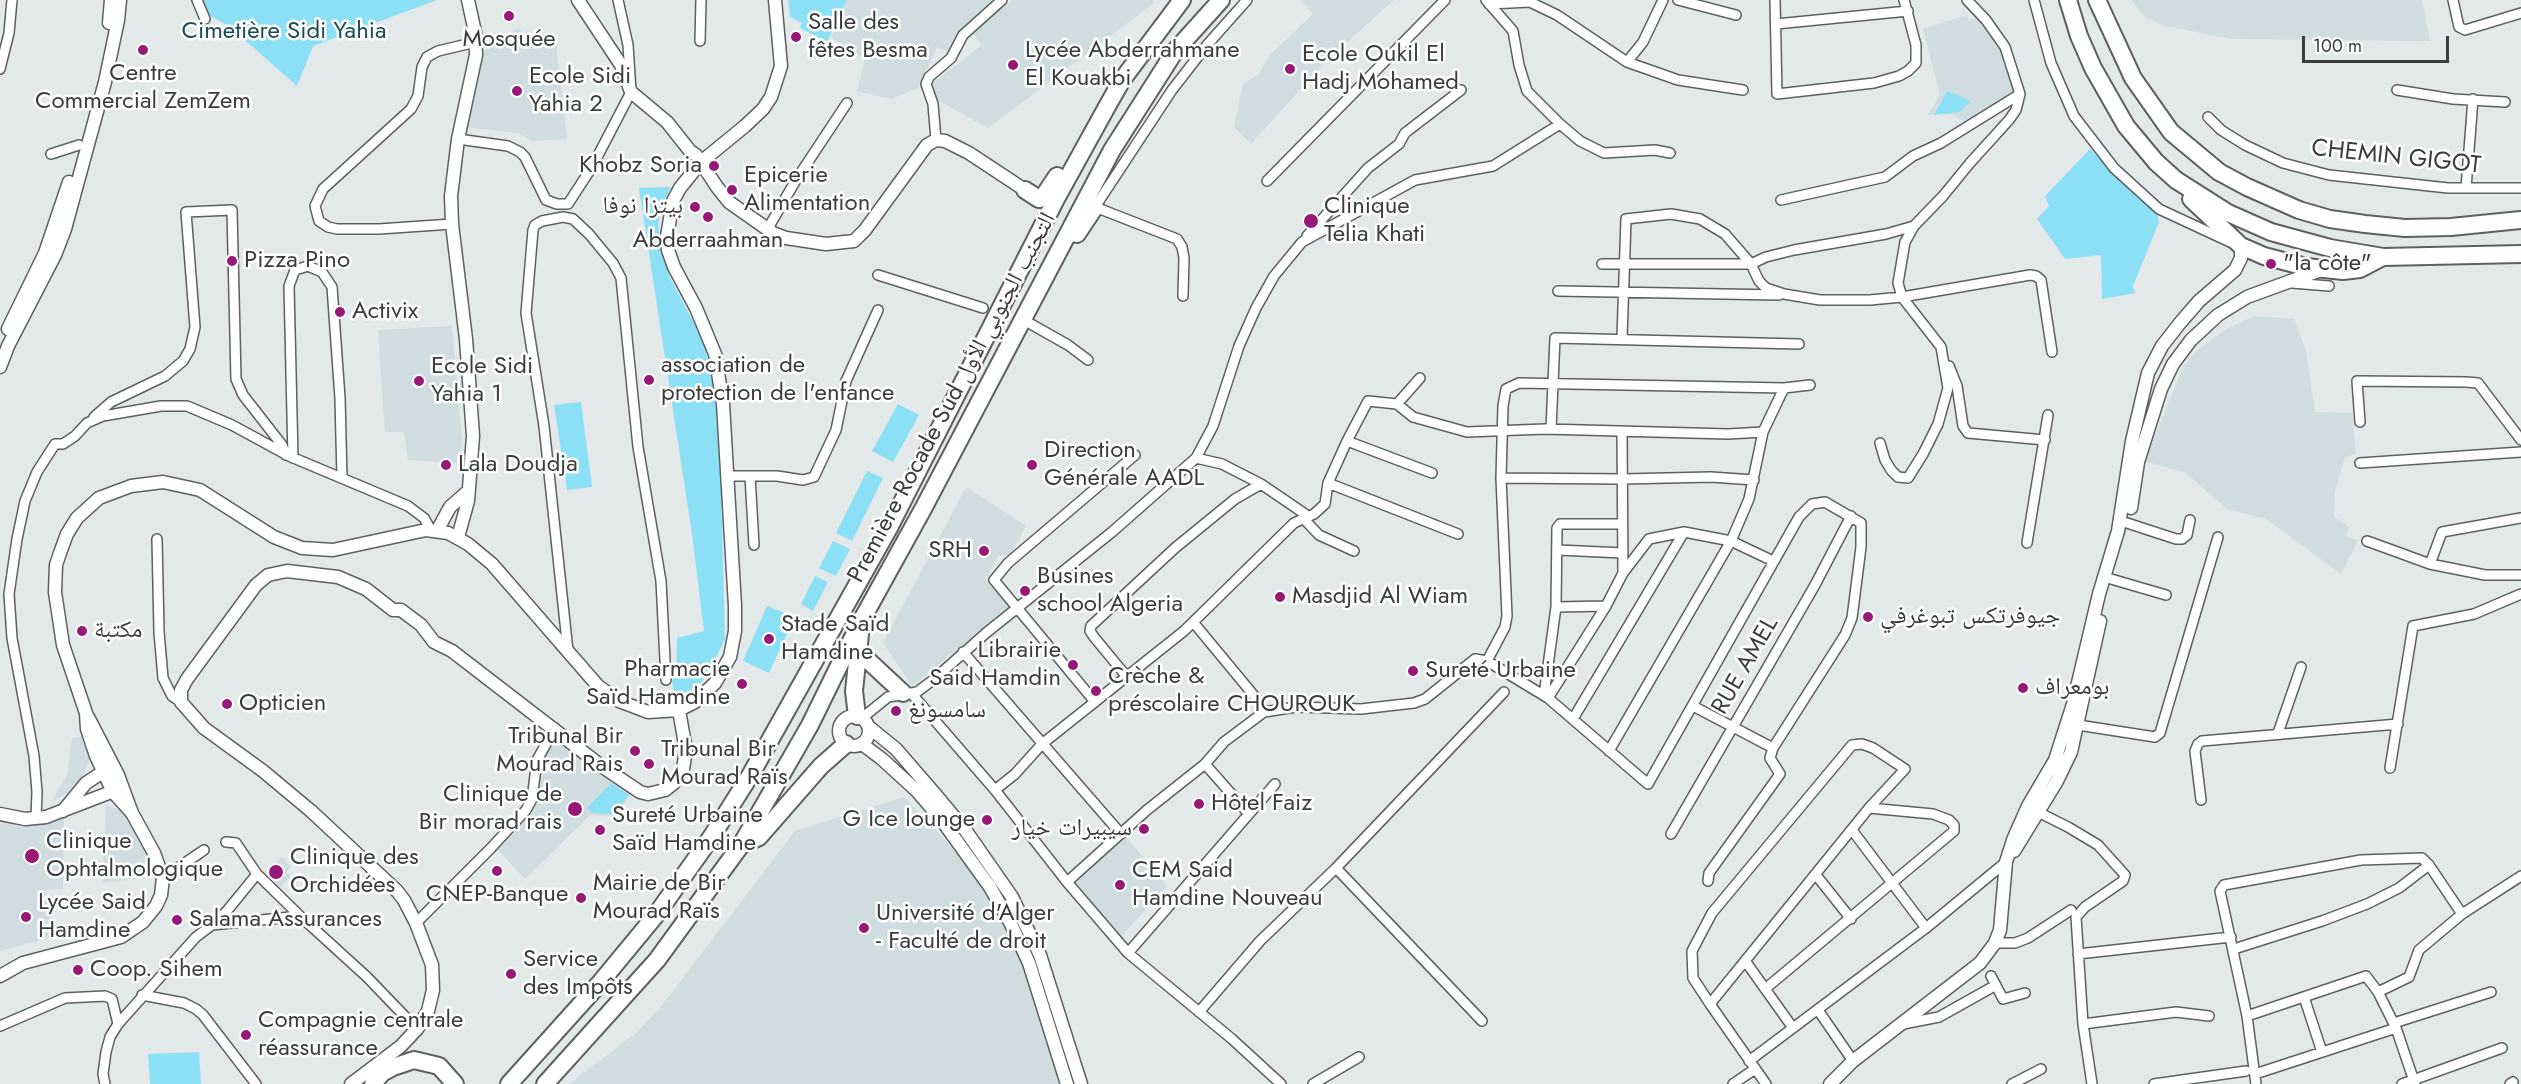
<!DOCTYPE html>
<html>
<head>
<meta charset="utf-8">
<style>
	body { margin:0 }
	#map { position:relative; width:2521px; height:1084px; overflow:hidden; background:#e3e8e9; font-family:Jost,sans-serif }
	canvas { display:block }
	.scale { position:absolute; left:2302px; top:36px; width:147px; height:27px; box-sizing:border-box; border:3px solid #3b3d3d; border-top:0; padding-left:8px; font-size:18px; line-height:21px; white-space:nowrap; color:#3b3d3d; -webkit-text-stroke:4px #fff; paint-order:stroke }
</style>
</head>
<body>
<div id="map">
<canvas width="2521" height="1084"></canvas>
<div class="scale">100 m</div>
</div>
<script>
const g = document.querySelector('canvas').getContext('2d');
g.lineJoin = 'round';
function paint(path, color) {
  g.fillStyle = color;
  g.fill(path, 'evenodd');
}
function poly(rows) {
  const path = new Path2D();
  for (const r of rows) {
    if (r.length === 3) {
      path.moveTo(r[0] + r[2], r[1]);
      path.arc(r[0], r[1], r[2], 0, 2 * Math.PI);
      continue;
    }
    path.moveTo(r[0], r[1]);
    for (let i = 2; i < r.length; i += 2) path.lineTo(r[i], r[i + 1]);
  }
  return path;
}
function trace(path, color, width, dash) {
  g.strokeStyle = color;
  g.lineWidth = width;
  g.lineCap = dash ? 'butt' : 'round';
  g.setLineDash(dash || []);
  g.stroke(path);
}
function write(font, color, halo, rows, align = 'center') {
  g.font = font + ' Jost,"Noto Naskh Arabic",sans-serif';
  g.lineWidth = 5;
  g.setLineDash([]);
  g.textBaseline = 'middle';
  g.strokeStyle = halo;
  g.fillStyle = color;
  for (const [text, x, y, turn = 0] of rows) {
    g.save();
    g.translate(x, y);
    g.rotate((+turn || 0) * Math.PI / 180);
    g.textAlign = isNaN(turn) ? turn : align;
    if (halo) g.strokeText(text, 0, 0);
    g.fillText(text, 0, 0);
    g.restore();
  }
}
const built = poly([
	[847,0,997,0,956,36,951,53,937,47,918,88,891,99,857,91,865,60,831,37],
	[1013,0,1152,0,1154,3,988,128,936,99,930,85,981,46,972,31],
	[1301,0,1394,0,1324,63,1251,144,1234,127,1243,84,1258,75,1269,56,1313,14],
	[2131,0,2422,0,2430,41,2232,39,2166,26,2146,18],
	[1967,15,1968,20,1979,17,2009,59,2016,91,1967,123,1951,114,1928,115,1940,95,1923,29],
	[518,28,524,34,555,34,567,139,532,141,518,133,465,127,475,72,484,50],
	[2254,316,2294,319,2306,351,2315,412,2352,413,2356,454,2345,457,2335,491,2334,517,2349,527,2346,536,2358,540,2341,574,2266,519,2227,509,2186,473,2145,461,2183,367,2197,350,2225,330],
	[452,326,462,441,458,463,408,460,404,432,385,432,378,330],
	[966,487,1026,526,1010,555,999,555,985,580,1010,606,912,686,883,643],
	[557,735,633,792,614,816,590,815,525,879,496,848,526,815,540,760],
	[82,736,83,743,87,742,89,747,89,762,84,774,66,794,52,801,67,775,72,738],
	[904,797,933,826,986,889,1025,966,1064,1084,569,1084,636,1033,660,1008,795,831],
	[106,804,125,813,129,818,131,825,152,857,154,876,103,883],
	[64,816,63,889,46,890,56,936,0,951,0,823,22,827,41,824],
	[1121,831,1166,884,1166,887,1120,938,1068,880],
	[282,857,291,867,286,872,291,877,280,887,266,871]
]);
const green = poly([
	[198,0,437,0,313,46,297,86,229,26,203,12],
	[788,0,847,0,827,42,800,28,802,23,790,17],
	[1947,91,1971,101,1959,112,1934,115],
	[2090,149,2157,211,2159,222,2133,286,2135,293,2102,299,2101,255,2065,259,2037,219,2049,206,2045,196],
	[671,187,662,204,658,224,660,246,669,276,703,340,714,385,721,485,725,639,707,676,693,689,675,698,672,681,676,674,677,638,704,631,692,534,639,188],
	[581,402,592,487,567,490,554,405],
	[898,404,919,415,893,462,872,451],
	[867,471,883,478,852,541,836,533],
	[833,541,850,549,836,576,819,568],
	[815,576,828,582,813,611,801,604],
	[767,606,795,617,769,673,743,661],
	[611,783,629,795,617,811,611,814,594,813,587,808],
	[199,1052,201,1084,150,1084,148,1054]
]);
const street = poly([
	[197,0,205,19],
	[1678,0,1736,15],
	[1775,0,1777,94,1874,83,1899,76,1908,71,1916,63,1916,45,1904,0],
	[2034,0,2051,63,2074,116,2114,168,2159,209,2230,242],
	[2453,0,2459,27,2465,30,2521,13],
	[1489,4,1530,2,1557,15,1627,62,1678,80,1743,90],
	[1776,24,1908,11],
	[700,41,701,0],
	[1627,62,1643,42,1663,0],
	[0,69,9,33,12,0],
	[2397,90,2453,99,2505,102],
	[2208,117,2221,130,2245,145,2283,163,2329,175,2448,188,2521,188],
	[1560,124,1580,141,1604,153,1655,150,1670,153],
	[458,139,508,146,520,152,525,157,546,200,557,204,568,204,592,167,631,92,628,45,618,0],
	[936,140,933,104,926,84,929,77,951,58,963,35,1002,0],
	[51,154,79,145],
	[1267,181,1445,0],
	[2466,188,2473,99],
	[1781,200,1885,177,1913,156,1941,143,2020,94],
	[452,224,379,229,337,229,328,227,319,221,315,206,323,189,411,109,418,96,422,67,427,57,438,51,476,42],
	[767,230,796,180,847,103],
	[1307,236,1368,168,1399,144,1405,133,1461,90],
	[1602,264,1751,264,1766,257,1794,250,1886,234,1914,226],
	[878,275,983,308],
	[2292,283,2329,286],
	[1558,291,1779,295],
	[1183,296,1184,258,1182,247,1177,239,1095,207,1172,90,1207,45,1247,0],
	[1022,319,1068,345,1088,360],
	[1622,338,1626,219,1671,214,1700,219,1725,234,1751,264,1759,281,1766,288,1784,294,1820,300,1870,300,1902,297,2030,275,2036,276,2041,280,2052,352],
	[1949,366,1957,386,1963,426,1968,433,2045,440],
	[1397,404,1420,378],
	[94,417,111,402,165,376,183,361,190,349,195,327,186,212,232,210,236,379,243,395,282,445,286,455],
	[2360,422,2357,381,2466,382,2478,383,2521,440],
	[1551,429,1555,338,1799,344],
	[1622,432,1623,573],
	[1347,441,1432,473],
	[1880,443,1885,460,1891,470,1898,477,1908,478,1923,454,1938,424,1948,388,1941,347,1902,297,1898,283,1905,242,1914,226,1943,196,1970,163,2009,120,2016,110,2020,94,2005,47,1986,20,1967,0],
	[293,458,289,286,295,270,308,266,322,272,332,287,340,398,342,478],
	[1196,458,1222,464,1261,484,1305,514,1303,518,1319,535,1354,551],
	[2360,463,2521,452],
	[728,476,777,476,803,480,814,477,836,430,846,381,878,310],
	[750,476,754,545],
	[1501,478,1623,479,1711,477,1754,480],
	[1328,483,1458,534],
	[2127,523,2176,539,2182,539,2187,535,2190,520],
	[157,539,159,632,163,678,172,696,181,702],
	[2367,541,2430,564,2485,575,2521,575],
	[2027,543,2048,415],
	[1558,550,1623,553],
	[2430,564,2442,532,2521,518],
	[2111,579,2166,595],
	[1556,607,1606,606],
	[1193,622,1256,698,1264,712],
	[568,651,544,426,526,313,533,230,535,225,542,221,563,217,573,219,589,234,613,263,621,278,638,447,661,581,666,680],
	[963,652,1121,834],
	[1487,661,1505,627,1507,616,1501,478,1503,406,1506,389,1519,383,1784,388,1810,385],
	[1127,677,1094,637,1090,631,1091,626,1175,548,1235,499,1261,484],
	[911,693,995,790,1067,882,1128,953,1232,1039,1281,1084],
	[1544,695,1556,607,1557,528,1560,524,1622,524],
	[1548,698,1606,606,1623,573,1649,539,1684,532,1731,541,1773,561],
	[1095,702,994,580,1008,563,1135,455],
	[1693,706,1773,748],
	[862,718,888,697,917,692,933,680,986,633,1112,532,1196,458,1213,426,1239,346,1256,308,1274,276,1302,242,1415,180,1493,166,1560,124,1527,91,1519,65,1513,31,1486,0],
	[1573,719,1684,532],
	[2078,725,2155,737,2160,733,2218,537],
	[2278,733,2301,667],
	[1609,751,1731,541,1749,499,1763,432,1784,388],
	[1205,764,1249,814],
	[2390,768,2413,626,2474,614,2521,594],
	[995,790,1015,774,1042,744,1184,631,1294,523,1314,514,1325,504,1328,483,1347,441,1368,401,1397,404,1413,417,1467,432,1545,429,1728,434,1763,432],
	[2201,800,2195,751,2198,744,2202,741,2398,724],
	[2038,812,2068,827,2098,845,2125,875,2123,881,2085,907,2076,917,2083,1024,2092,1084],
	[36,818,37,792,34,756,12,638,9,594,17,539,25,501,37,472,55,444,63,444,75,436,87,423,103,416,161,406,187,406,232,425,289,456,408,506,424,518,431,530],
	[1852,830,1926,928],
	[1671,834,1815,585,1851,516],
	[226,842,236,843,257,874,300,916],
	[1336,868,1482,1021],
	[1816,875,1851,919],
	[163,878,204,850],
	[1067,882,1147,810,1205,764,1224,742,1264,712,1296,707,1361,709,1414,703,1425,699,1475,659,1487,661,1548,698,1648,784,1799,517,1812,504,1825,502,1861,523,1861,547,1852,618,1845,635,1773,748,1770,758,1780,774,1709,873,1708,881],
	[416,923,491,848,526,810,532,799,537,760,555,728],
	[212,925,226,912,257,874],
	[1995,943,2015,943,2028,938,2071,910],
	[2234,949,2322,921,2367,904,2399,888,2429,865],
	[1128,953,1275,784],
	[2078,954,2231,937],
	[1746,962,1793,1028],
	[1991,976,2003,999,2025,993],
	[1765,989,1954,831,1954,825,1949,820,1933,814,1869,808],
	[2378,992,2409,977,2419,950,2462,914,2521,876],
	[142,995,184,1003,196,1009,203,1015,256,1084],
	[2304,997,2322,1052],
	[1710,1004,1869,808,1905,769,1873,748,1862,744,1852,745,1712,913,1692,951,1693,978,1710,1004,1766,1084],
	[1818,1010,1853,1061],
	[1199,1012,1260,941,1336,868,1504,692],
	[2247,1016,2366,976,2378,992,2396,1028,2415,1084],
	[2394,1023,2491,992],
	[1903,1024,1939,1017,1996,985],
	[2083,1024,2176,1012,2209,1016],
	[0,1026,65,998,105,996,112,999,118,1024],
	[1749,1061,1926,928,2006,862],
	[2255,1074,2396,1028],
	[105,1084,103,1074,106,1052,110,1037,118,1024,196,937,212,925,300,916,367,977,417,1029],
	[1313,1084,1359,1057],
	[1733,1084,1755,1069],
	[2012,1084,2041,1069],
	[2154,1084,2246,1071],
	[2256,1084,2247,1016,2220,891,2224,885,2361,860,2422,858,2429,865,2462,914],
	[2402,1084,2502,1048],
	[2510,1084,2513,1082]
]);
const secondary = poly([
	[578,0,621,65,631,92,667,122,690,151,696,155,717,187,729,202,773,233,786,238,826,244,854,241,865,230,927,145,936,140,945,141,969,153,1025,190],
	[109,23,111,0],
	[8,329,45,253,69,182],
	[0,367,8,346,55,255,65,229,105,82,118,20,120,0],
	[2131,508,2138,462,2161,389,2173,364,2191,340,2218,315,2247,297,2318,271],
	[437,531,450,507,467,492],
	[458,537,468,501,473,436,466,339,452,224,451,196,458,139,476,55,475,32,468,0],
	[854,731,15],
	[869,727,896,749,935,794,966,831,1012,897,1040,955,1081,1084],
	[862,744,882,759,917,791,941,819,990,887,1011,924,1029,963,1067,1084],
	[63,811,86,783,109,768],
	[132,813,113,792,96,756,87,729,86,713,63,645,55,592,56,565,60,553,67,534,77,518,99,498,131,486,163,482,200,490,274,537,302,548,333,550,426,530,448,533,468,544,492,564,598,686,619,701,648,712,679,710,695,702,715,683,730,657,735,631,735,606,723,404,715,354,696,308,674,267,668,250,667,236,673,201,680,188,701,162,745,126,763,109,771,97,781,66,775,0],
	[0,814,25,819,46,817,119,789],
	[2014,851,2057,781,2071,752,2100,621],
	[0,976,23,963,121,937,143,922,156,906,161,895,163,878,154,853,132,813,118,775,88,717],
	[351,1084,401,1046,417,1029,428,1011,433,990,432,965,416,923,404,900,397,891,311,811,263,771,204,728,181,702,181,690,187,679,256,585,268,575,287,571,338,577,366,589,393,610,401,610,421,625,434,642,452,651,600,765,640,792,648,794,665,790,674,783,683,769,686,750,679,710],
	[1830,1084,1853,1061,1980,963,1995,943,2000,930,2006,862,2013,840,2028,806,2055,760,2073,704,2099,594,2118,531,2132,441,2148,373,2162,346,2180,323,2199,301,2235,270,2241,258,2241,246]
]);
const highway = poly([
	[2068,0,2079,36,2093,68,2126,126,2156,162,2176,180,2228,213,2271,232,2330,248,2383,257,2521,254],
	[2097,0,2133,78,2171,132,2219,172,2247,187,2299,210,2330,219,2365,224,2405,228,2451,227,2521,220],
	[1025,190,1039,199,1043,197,1057,176],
	[2191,199,2241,246,2264,256,2306,267,2343,271,2360,269,2383,257],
	[1077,234,1095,207],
	[859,652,903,693],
	[857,716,854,691,860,634],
	[741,845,759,837,821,766,846,744],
	[373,1084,382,1073,393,1067,414,1060,439,1066,455,1084],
	[509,1084,599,984,656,915,712,836,751,774,890,526,1056,199,1109,103,1122,80,1182,0],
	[545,1084,657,960,741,845,810,725,860,623,923,509,1112,150,1175,51,1221,0]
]);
const markers = [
	[509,16,6,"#961a75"],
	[796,37,6,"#961a75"],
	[143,50,6,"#961a75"],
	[1013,65,6,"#961a75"],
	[1290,69,6,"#961a75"],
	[517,91,6,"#961a75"],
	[714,166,6,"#961a75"],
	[732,190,6,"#961a75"],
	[695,207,6,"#961a75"],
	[708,217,6,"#961a75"],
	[1311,221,8,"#961a75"],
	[232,261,6,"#961a75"],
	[2271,264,6,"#961a75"],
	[340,312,6,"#961a75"],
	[649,380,6,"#961a75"],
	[419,381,6,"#961a75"],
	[446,465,6,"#961a75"],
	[1032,465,6,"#961a75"],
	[984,551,6,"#961a75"],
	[1025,591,6,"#961a75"],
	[1280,597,6,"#961a75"],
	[1868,617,6,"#961a75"],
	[82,631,6,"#961a75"],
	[769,639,6,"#961a75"],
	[1073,665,6,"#961a75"],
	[1413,671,6,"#961a75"],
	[742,684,6,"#961a75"],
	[2023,688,6,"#961a75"],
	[1096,691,6,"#961a75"],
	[227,704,6,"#961a75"],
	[896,711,6,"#961a75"],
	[635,751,6,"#961a75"],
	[649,764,6,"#961a75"],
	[1199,804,6,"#961a75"],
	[575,809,8,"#961a75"],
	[987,820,6,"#961a75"],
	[1144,829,6,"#961a75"],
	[600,830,6,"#961a75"],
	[32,856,8,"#961a75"],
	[497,871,6,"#961a75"],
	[276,872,8,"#961a75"],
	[1120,885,6,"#961a75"],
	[581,898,6,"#961a75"],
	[26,917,6,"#961a75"],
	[177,920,6,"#961a75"],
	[864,928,6,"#961a75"],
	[78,970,6,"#961a75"],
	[511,974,6,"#961a75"],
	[246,1035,6,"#961a75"]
];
const poiNames = [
	["Salle des",808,23],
	["fêtes Besma",808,51],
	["Mosquée",509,40,"center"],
	["Lycée Abderrahmane",1025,51],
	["El Kouakbi",1025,79],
	["Ecole Oukil El",1302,55],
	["Hadj Mohamed",1302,83],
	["Centre",143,74,"center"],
	["Commercial ZemZem",143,102,"center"],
	["Ecole Sidi",529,77],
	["Yahia 2",529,105],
	["Khobz Soria",702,166,"right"],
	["Epicerie",744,176],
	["Alimentation",744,204],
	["بيتزا نوفا",683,207,"right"],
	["Clinique",1324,207],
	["Telia Khati",1324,235],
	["Abderraahman",708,241,"center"],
	["Pizza Pino",244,261],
	["\"la côte\"",2283,264],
	["Activix",352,312],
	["association de",661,366],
	["protection de l'enfance",661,394],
	["Ecole Sidi",431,367],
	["Yahia 1",431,395],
	["Direction",1044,451],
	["Générale AADL",1044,479],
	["Lala Doudja",458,465],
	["SRH",972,551,"right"],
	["Busines",1037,577],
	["school Algeria",1037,605],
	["Masdjid Al Wiam",1292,597],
	["جيوفرتكس تبوغرفي",1880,617],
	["Stade Saïd",781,625],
	["Hamdine",781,653],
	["مكتبة",94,631],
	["Librairie",1061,651,"right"],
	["Said Hamdin",1061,679,"right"],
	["Pharmacie",730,670,"right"],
	["Saïd Hamdine",730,698,"right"],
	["Sureté Urbaine",1425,671],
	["Crèche &",1108,677],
	["préscolaire CHOUROUK",1108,705],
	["بومعراف",2035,688],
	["Opticien",239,704],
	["سامسونغ",908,711],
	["Tribunal Bir",623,737,"right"],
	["Mourad Rais",623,765,"right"],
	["Tribunal Bir",661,750],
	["Mourad Raïs",661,778],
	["Clinique de",562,795,"right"],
	["Bir morad rais",562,823,"right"],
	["Hôtel Faiz",1211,804],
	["Sureté Urbaine",612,816],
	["Saïd Hamdine",612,844],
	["G Ice lounge",975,820,"right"],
	["سيبيرات خيار",1132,829,"right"],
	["Clinique",46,842],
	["Ophtalmologique",46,870],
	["Clinique des",290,858],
	["Orchidées",290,886],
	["CEM Said",1132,871],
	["Hamdine Nouveau",1132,899],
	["Mairie de Bir",593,884],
	["Mourad Raïs",593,912],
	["CNEP-Banque",497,895,"center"],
	["Lycée Said",38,903],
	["Hamdine",38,931],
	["Université d'Alger",876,914],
	["- Faculté de droit",876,942],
	["Salama Assurances",189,920],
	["Service",523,960],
	["des Impôts",523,988],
	["Coop. Sihem",90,970],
	["Compagnie centrale",258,1021],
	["réassurance",258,1049]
];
const parkNames = [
	["Cimetière Sidi Yahia",284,32]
];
const streetNames = [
	["CHEMIN GIGOT",2396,158,6],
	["Première Rocade Sud التجنب الجنوبي الأول",953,398,-62],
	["RUE AMEL",1746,666,-60]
];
paint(built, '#cfdce0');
paint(green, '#8ce0f6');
trace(street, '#5c6062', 12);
trace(secondary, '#5c6062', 15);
trace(highway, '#5c6062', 20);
trace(street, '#fff', 9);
trace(secondary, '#fff', 12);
trace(highway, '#fff', 16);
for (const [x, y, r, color] of markers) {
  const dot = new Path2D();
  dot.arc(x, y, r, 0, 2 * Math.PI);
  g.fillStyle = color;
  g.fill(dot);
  trace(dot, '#fff', 2);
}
write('24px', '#3b3d3d', '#fff', poiNames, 'left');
write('24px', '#194c58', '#fff', parkNames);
write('24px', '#3b3d3d', '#fff', streetNames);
</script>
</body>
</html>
